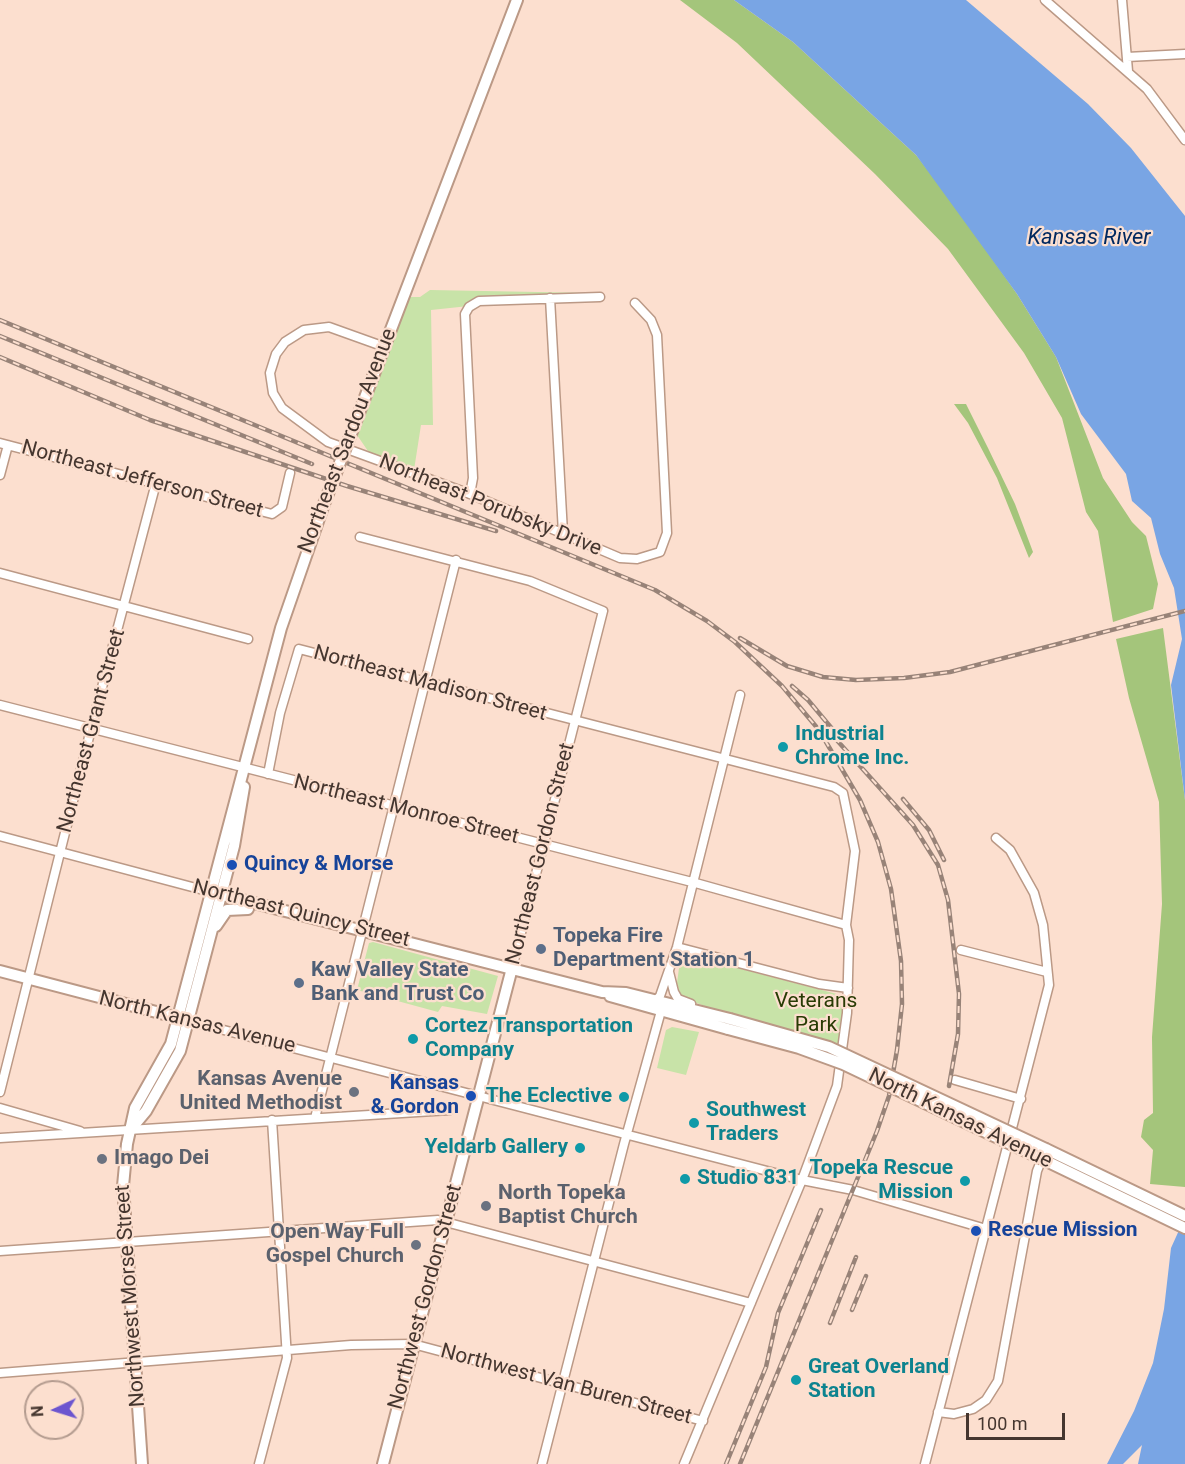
<!DOCTYPE html>
<html>
<head>
<meta charset="utf-8">
<style>
	body { margin:0 }
	#map { position:relative; width:1185px; height:1464px; overflow:hidden; background:#fcdfcf; font-family:Roboto,sans-serif }
	canvas { display:block }
	.north { position:absolute; left:24px; top:1380px; width:60px; height:60px; box-sizing:border-box; background:#fcdfcf; border:2px solid #b39b8f; border-radius:50%; rotate:266deg; font-size:16px; font-weight:700; line-height:24px; text-align:center; color:#45362f }
	.north::after { content:''; display:block; margin:auto; width:21px; height:27px; background:#6c55cf; clip-path:polygon(50% 0,100% 100%,50% 72%,0 100%) }
	.scale { position:absolute; left:966px; top:1413px; width:99px; height:27px; box-sizing:border-box; border:3px solid #45362f; border-top:0; padding-left:8px; font-size:18px; line-height:21px; white-space:nowrap; color:#45362f; -webkit-text-stroke:4px #fcdfcf; paint-order:stroke }
</style>
</head>
<body>
<div id="map">
<canvas width="1185" height="1464"></canvas>
<div class="north">N</div>
<div class="scale">100 m</div>
</div>
<script>
const g = document.querySelector('canvas').getContext('2d');
g.lineJoin = 'round';
function paint(path, color) {
  g.fillStyle = color;
  g.fill(path, 'evenodd');
}
function poly(rows) {
  const path = new Path2D();
  for (const r of rows) {
    path.moveTo(r[0], r[1]);
    for (let i = 2; i < r.length; i += 2) path.lineTo(r[i], r[i + 1]);
  }
  return path;
}
function trace(path, color, width, dash) {
  g.strokeStyle = color;
  g.lineWidth = width;
  g.lineCap = dash ? 'butt' : 'round';
  g.setLineDash(dash || []);
  g.stroke(path);
}
function write(font, color, halo, rows, align = 'center') {
  g.font = font + ' Roboto,sans-serif';
  g.lineWidth = 4.5;
  g.setLineDash([]);
  g.textBaseline = 'middle';
  g.strokeStyle = halo;
  g.fillStyle = color;
  for (const [text, x, y, turn = 0] of rows) {
    g.save();
    g.translate(x, y);
    g.rotate((+turn || 0) * Math.PI / 180);
    g.textAlign = isNaN(turn) ? turn : align;
    if (halo) g.strokeText(text, 0, 0);
    g.fillText(text, 0, 0);
    g.restore();
  }
}
const green = poly([
	[430,290,592,293,431,310,433,425,421,425,414,470,370,454,357,435,410,297,420,297],
	[373,942,498,976,487,1014,442,1006,438,1012,357,990,369,943],
	[695,957,837,994,842,1000,843,1008,839,1047,715,1010,681,997,677,983,679,968,687,958],
	[672,1027,699,1032,686,1075,657,1068,666,1030]
]);
const forest = poly([
	[680,0,734,0,793,42,916,155,946,193,1017,294,1056,357,1103,478,1132,522,1146,536,1158,584,1153,609,1113,622,1098,531,1086,512,1062,418,1024,353,948,249,875,174,737,43],
	[954,404,966,404,988,448,1015,504,1033,552,1029,558,997,478,968,423],
	[1163,628,1185,800,1185,1187,1150,1184,1153,1150,1141,1137,1144,1120,1153,1113,1152,1037,1162,904,1159,802,1129,698,1116,639]
]);
const water = poly([
	[734,0,966,0,1088,104,1131,148,1185,216,1185,800,1171,685,1182,639,1174,588,1160,554,1151,518,1132,501,1126,474,1081,414,1056,357,1017,294,916,155,793,42],
	[1185,1217,1185,1464,1138,1464,1142,1445,1123,1464,1107,1464,1134,1411,1153,1363,1164,1309,1171,1248]
]);
const minor = poly([
	[1045,0,1147,89,1185,140],
	[1122,0,1128,71],
	[1127,57,1185,54],
	[550,298,563,533],
	[382,346,329,327,304,330,285,342,276,354,270,373,273,393,282,408,328,442,470,494,620,558,637,559,660,552,667,533,657,335,651,320,635,303],
	[0,443,272,514,282,507,290,473],
	[0,475,8,445],
	[470,494,473,478,465,314,469,307,479,301,600,297],
	[360,537,530,581,603,611,512,968],
	[0,573,248,639],
	[0,705,692,882,846,925],
	[268,774,280,713,299,649,834,787,843,793,855,851,846,925,849,940,847,1013,837,1086,802,1180,684,1464],
	[0,836,211,892],
	[677,947,819,984,848,988],
	[961,950,1047,972],
	[669,972,674,992,678,999,691,1004],
	[655,1001,660,996,677,947,740,695],
	[189,1021,802,1180,853,1190,986,1229],
	[955,1080,1021,1099],
	[0,1092,91,729,156,483],
	[0,1108,80,1131],
	[315,1118,456,560],
	[0,1138,450,1110],
	[0,1251,438,1220,751,1303],
	[0,1373,351,1345,413,1344,703,1421],
	[938,1412,954,1414,973,1409,986,1400,998,1381,1037,1171,1044,1154],
	[259,1464,287,1358,272,1120],
	[542,1464,624,1144,661,1011],
	[925,1464,1049,985,1043,925,1034,893,1010,850,996,838]
]);
const major = poly([
	[351,434,517,0],
	[211,892,602,992,626,993,730,1019],
	[216,926,227,910,248,909],
	[0,971,183,1019],
	[610,996,728,1029],
	[131,1129,146,1111,180,1051,234,846,244,787],
	[1046,1149,1185,1216],
	[1042,1159,1185,1228],
	[142,1464,123,1186,127,1144,135,1108,171,1044,281,628,324,504],
	[383,1464,512,968]
]);
const rail = poly([
	[0,320,655,590,707,621,735,642,782,686,819,730,860,800,878,842,891,889,901,961,902,1004,897,1050,889,1096,877,1131,740,1464],
	[0,336,312,464],
	[0,357,150,420,347,486,496,531],
	[740,638,787,666,823,677,856,680,904,678,950,672,1185,611],
	[792,686,808,700,834,731],
	[825,727,913,825,938,865,948,900,959,994,958,1034,949,1086],
	[903,799,929,830,944,860],
	[852,1310,866,1276],
	[830,1323,856,1257],
	[726,1464,766,1367,778,1313,821,1210]
]);
const majorBridge = poly([
	[324,504,351,434],
	[730,1019,829,1047,1046,1149],
	[728,1029,799,1048,843,1064,1042,1159]
]);
const markers = [
	[783,747,6,"#0f9aa8"],
	[232,865,6,"#1a4fb4"],
	[541,949,6,"#5c6f8a"],
	[299,983,6,"#5c6f8a"],
	[413,1039,6,"#0f9aa8"],
	[354,1092,6,"#6b7280"],
	[471,1096,6,"#1a4fb4"],
	[624,1097,6,"#0f9aa8"],
	[694,1123,6,"#0f9aa8"],
	[580,1148,6,"#0f9aa8"],
	[102,1159,6,"#6b7280"],
	[685,1179,6,"#0f9aa8"],
	[965,1181,6,"#0f9aa8"],
	[486,1206,6,"#6b7280"],
	[976,1231,6,"#1a4fb4"],
	[416,1245,6,"#6b7280"],
	[796,1380,6,"#0f9aa8"]
];
const streetNames = [
	["Northeast Sardou Avenue",348,441,-69],
	["Northeast Jefferson Street",142,480,15],
	["Northeast Porubsky Drive",490,506,22],
	["Northeast Madison Street",430,684,15],
	["Northeast Grant Street",92,731,-75],
	["Northeast Monroe Street",406,810,14],
	["Northeast Gordon Street",541,854,-76],
	["Northeast Quincy Street",301,914,14],
	["North Kansas Avenue",197,1023,14],
	["North Kansas Avenue",960,1119,26],
	["Northwest Morse Street",131,1296,-94],
	["Northwest Gordon Street",426,1297,-75],
	["Northwest Van Buren Street",566,1385,15]
];
const cultureNames = [
	["Industrial",795,735],
	["Chrome Inc.",795,759],
	["Cortez Transportation",425,1027],
	["Company",425,1051],
	["The Eclective",612,1097,"right"],
	["Southwest",706,1111],
	["Traders",706,1135],
	["Yeldarb Gallery",568,1148,"right"],
	["Topeka Rescue",953,1169,"right"],
	["Mission",953,1193,"right"],
	["Studio 831",697,1179],
	["Great Overland",808,1368],
	["Station",808,1392]
];
const transitNames = [
	["Quincy & Morse",244,865],
	["Kansas",459,1084,"right"],
	["& Gordon",459,1108,"right"],
	["Rescue Mission",988,1231]
];
const serviceNames = [
	["Topeka Fire",553,937],
	["Department Station 1",553,961],
	["Kaw Valley State",311,971],
	["Bank and Trust Co",311,995]
];
const parkNames = [
	["Veterans",816,1002],
	["Park",816,1026]
];
const worshipNames = [
	["Kansas Avenue",342,1080],
	["United Methodist",342,1104],
	["Imago Dei",114,1159,"left"],
	["North Topeka",498,1194,"left"],
	["Baptist Church",498,1218,"left"],
	["Open Way Full",404,1233],
	["Gospel Church",404,1257]
];
const waterNames = [
	["Kansas River",1089,238]
];
paint(green, '#c8e3a8');
paint(forest, '#a4c57b');
paint(water, '#79a5e4');
trace(minor, '#bb9986', 11);
trace(major, '#bb9986', 14);
trace(minor, '#fff', 8);
trace(major, '#fff', 10);
trace(rail, '#988378', 4.5);
trace(rail, '#fcdfcf', 2, [7]);
trace(majorBridge, '#bb9986', 14, []);
trace(majorBridge, '#fff', 10);
for (const [x, y, r, color] of markers) {
  const dot = new Path2D();
  dot.arc(x, y, r, 0, 2 * Math.PI);
  g.fillStyle = color;
  g.fill(dot);
  trace(dot, '#fcdfcf', 2);
}
write('21px', '#45362f', '#fcdfcf', streetNames);
write('bold 21px', '#0d838f', '#fcdfcf', cultureNames, 'left');
write('bold 21px', '#164399', '#fcdfcf', transitNames, 'left');
write('bold 21px', '#4e5e75', '#fcdfcf', serviceNames, 'left');
write('21px', '#283b04', '#fcdfcf', parkNames);
write('bold 21px', '#5b616d', '#fcdfcf', worshipNames, 'right');
write('italic 22px', '#00285f', '#fcdfcf', waterNames);
</script>
</body>
</html>
